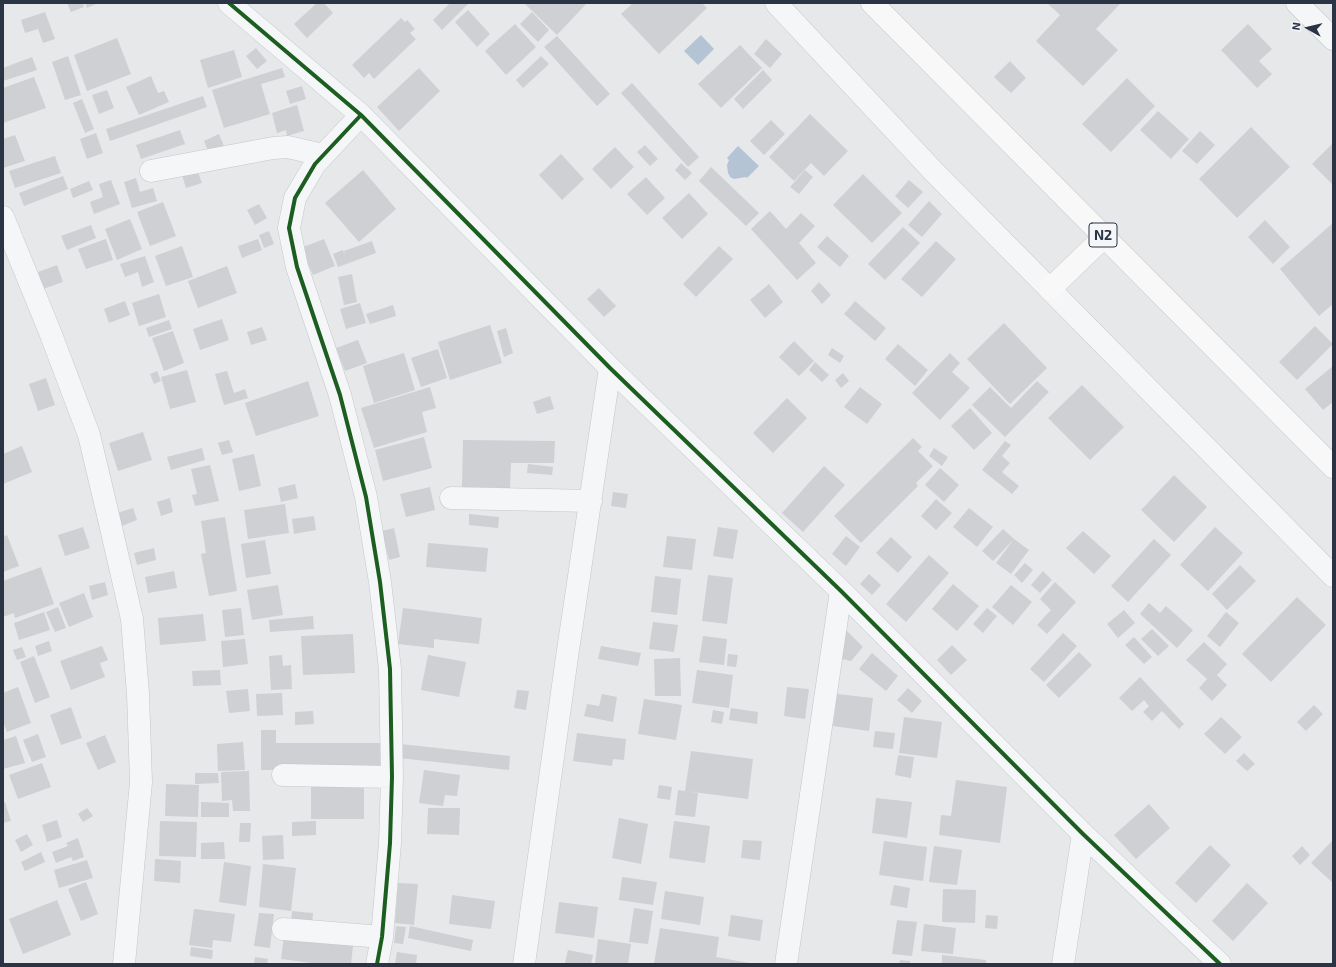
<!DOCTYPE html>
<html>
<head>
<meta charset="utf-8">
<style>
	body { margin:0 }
	#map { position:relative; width:1336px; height:967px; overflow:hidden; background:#e6e8ea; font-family:"Exo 2",sans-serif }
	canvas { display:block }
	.frame { position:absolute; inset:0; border:4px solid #2b3445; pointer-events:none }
	.north { position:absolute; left:1288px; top:8px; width:40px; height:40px; -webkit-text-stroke:3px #f4f6f9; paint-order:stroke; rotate:278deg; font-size:11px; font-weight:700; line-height:16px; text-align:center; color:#2b3445 }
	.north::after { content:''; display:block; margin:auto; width:14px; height:18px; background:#2b3445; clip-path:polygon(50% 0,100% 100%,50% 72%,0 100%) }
</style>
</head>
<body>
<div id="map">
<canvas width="1336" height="967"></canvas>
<div class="frame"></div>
<div class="north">N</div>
</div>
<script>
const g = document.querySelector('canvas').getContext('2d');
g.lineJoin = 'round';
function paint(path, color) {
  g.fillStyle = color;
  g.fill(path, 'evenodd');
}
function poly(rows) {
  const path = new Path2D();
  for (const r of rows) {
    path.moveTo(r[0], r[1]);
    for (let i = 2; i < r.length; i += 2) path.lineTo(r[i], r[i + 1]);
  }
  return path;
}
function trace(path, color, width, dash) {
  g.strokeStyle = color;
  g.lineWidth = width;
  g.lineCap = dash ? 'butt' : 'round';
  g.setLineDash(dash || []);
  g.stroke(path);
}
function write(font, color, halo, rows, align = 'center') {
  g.font = font + ' "Exo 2",sans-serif';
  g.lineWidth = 3.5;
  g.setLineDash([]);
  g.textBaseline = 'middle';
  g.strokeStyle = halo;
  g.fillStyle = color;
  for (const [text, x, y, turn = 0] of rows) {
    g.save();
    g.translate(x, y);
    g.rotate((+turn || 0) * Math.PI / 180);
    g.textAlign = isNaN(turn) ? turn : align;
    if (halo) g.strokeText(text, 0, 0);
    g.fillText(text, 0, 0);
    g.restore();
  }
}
const water = poly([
	[701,35,714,49,698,65,684,51],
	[738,146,759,166,747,178,746,177,734,179,730,177,728,173,727,165,729,160,727,158]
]);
const building = poly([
	[67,3,83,3,84,7,71,12],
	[85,3,98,3,87,8],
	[317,3,324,3,333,13,307,38,294,24],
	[450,3,467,3,468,4,442,30,433,20],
	[524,3,557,3,558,4,559,3,587,3,557,35],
	[633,3,702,3,707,8,659,54,621,14],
	[1047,3,1121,3,1096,29,1118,50,1083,86,1036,41,1060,15],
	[468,10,490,34,477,47,455,22],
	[45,12,55,39,43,43,38,29,25,33,21,20],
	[532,12,549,30,538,42,520,24],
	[401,18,405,22,407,20,415,29,410,33,416,39,374,79,369,73,364,78,352,65],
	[515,24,536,47,506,75,485,51],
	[1248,24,1272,49,1259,61,1272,74,1257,88,1221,50],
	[557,36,610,94,597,106,544,47],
	[117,38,131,74,87,91,74,55],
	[766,39,782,54,770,68,754,54],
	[740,45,762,68,721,108,698,84],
	[256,48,267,61,257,69,246,56],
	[234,50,242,77,208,88,200,60],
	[68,56,81,95,65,100,52,62],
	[541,56,549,64,523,88,516,80],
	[32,57,37,70,3,81,3,68],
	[1010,61,1026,78,1011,93,994,77],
	[282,68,285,77,261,84,270,114,224,128,212,90],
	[419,68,440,91,399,131,377,107],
	[763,70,772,80,743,109,734,99],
	[151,76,158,93,164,91,169,102,139,115,126,87],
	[34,77,46,108,3,123,3,88],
	[1127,78,1155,106,1111,152,1082,124],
	[632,83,699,157,688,167,621,93],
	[302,86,306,99,290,104,286,91],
	[107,90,114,108,99,114,92,95],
	[203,96,207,107,110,141,106,129],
	[82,99,94,129,85,133,73,103],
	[297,105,304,131,287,136,286,130,277,133,272,113],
	[1158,111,1189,139,1171,159,1140,130],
	[810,114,848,151,824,176,811,163,794,181,769,157],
	[771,120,785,134,764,155,750,141],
	[1251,127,1290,167,1237,218,1199,179],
	[180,130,185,144,141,159,136,145],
	[1200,131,1215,145,1197,164,1182,151],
	[96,133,103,153,87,159,80,139],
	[219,134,224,146,209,153,204,141],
	[15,135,25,161,3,168,3,139],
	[1333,143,1333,185,1312,164],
	[645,145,658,159,650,166,637,152],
	[615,147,634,167,611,189,592,169],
	[561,154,584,179,562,200,539,175],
	[55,156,61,173,15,188,9,171],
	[681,163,692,173,685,180,675,170],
	[711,167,759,213,746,226,699,181],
	[197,170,202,183,186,188,182,175],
	[363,170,396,209,359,242,325,203],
	[805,170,813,177,799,194,790,187],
	[863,174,902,213,872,243,833,205],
	[63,176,68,189,24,206,19,193],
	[646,177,665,198,647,215,627,194],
	[136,178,140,192,153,188,157,201,132,208,124,182],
	[111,180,120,204,94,214,90,202,103,197,99,184],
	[909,180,923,192,908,208,895,196],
	[89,181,93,190,73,198,70,189],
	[689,193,708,214,682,239,662,218],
	[929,201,942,214,922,237,908,225],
	[163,202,176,236,150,246,137,212],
	[259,204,267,218,255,225,247,210],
	[770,211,786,229,801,213,815,226,799,243,816,263,797,280,751,229],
	[130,219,142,249,117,260,105,229],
	[1265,220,1290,247,1273,264,1248,237],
	[1333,223,1333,304,1319,316,1280,269],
	[91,225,96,238,67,250,61,236],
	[903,227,920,243,885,280,868,264],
	[269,231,274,244,264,248,259,235],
	[827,236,849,256,840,267,817,247],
	[106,239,113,260,86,269,78,249],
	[258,239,262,250,242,258,238,246],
	[324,239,335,266,313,275,301,248],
	[372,241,376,253,338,267,333,254,343,250,345,256,344,251],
	[936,241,956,259,922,297,901,279],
	[182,246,193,277,166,286,155,256],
	[719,246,733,259,696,297,683,284],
	[145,256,154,282,142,287,138,272,125,277,120,264],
	[57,265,63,282,43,289,38,272],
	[227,266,237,293,198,308,188,281],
	[352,274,357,302,344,305,338,277],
	[819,282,831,295,822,304,811,291],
	[769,284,783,302,765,318,750,300],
	[599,288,616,306,604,317,587,299],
	[159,294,166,317,139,326,132,303],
	[125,301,130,315,109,323,104,309],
	[855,301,886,328,875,341,844,314],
	[360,303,366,323,346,329,340,309],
	[393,305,396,316,370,324,366,314],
	[222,319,229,340,200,350,193,329],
	[169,320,172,329,149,337,146,328],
	[1004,323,1047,368,1010,404,967,359],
	[490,325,502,363,450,380,438,342],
	[1315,326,1333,344,1297,380,1279,362],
	[262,327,267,340,251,345,247,332],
	[506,328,513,353,504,357,497,331],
	[173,331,184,363,164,371,152,338],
	[358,340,367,363,345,371,336,348],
	[794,341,814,361,799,376,779,357],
	[898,344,928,370,915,386,885,359],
	[832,348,844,356,840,363,828,355],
	[438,349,447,378,421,387,411,358],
	[404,353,415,390,374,403,363,366],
	[950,353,960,363,952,372,970,388,940,420,912,393],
	[815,362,829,375,822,382,809,370],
	[1333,366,1333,402,1323,410,1305,389],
	[187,370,196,402,170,409,161,377],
	[157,371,161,381,154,384,150,374],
	[227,371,234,393,245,389,248,398,224,405,215,374],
	[843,373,849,381,841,388,835,380],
	[46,378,55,405,38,411,29,384],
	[308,381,319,416,256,436,245,403],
	[1037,381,1049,392,1005,437,972,405,990,387,1011,408],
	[1082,385,1124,427,1090,460,1048,418],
	[430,387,436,408,422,412,427,432,374,448,361,408],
	[860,387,882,404,867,424,844,407],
	[550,396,554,409,537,414,533,402],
	[787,398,807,418,773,453,753,433],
	[970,408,992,433,974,450,951,426],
	[143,432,152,460,118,471,109,443],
	[424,437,432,468,383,481,375,450],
	[913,438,922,447,918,451,933,466,916,483,918,486,861,543,834,516],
	[229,440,233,452,222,455,218,443],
	[463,440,555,441,554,463,511,463,510,488,462,487],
	[1005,441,1011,445,1002,456,1010,463,1002,472,1019,486,1012,494,982,470],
	[22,446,32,472,3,484,3,454],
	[202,448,205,460,171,470,167,457],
	[934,448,948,457,942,466,929,456],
	[254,454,261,486,239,491,232,459],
	[528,464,553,467,552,475,527,473],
	[210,465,219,501,195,506,192,495,197,494,191,469],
	[824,466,845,485,803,532,782,513],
	[940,468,959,485,944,502,925,485],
	[1174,475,1207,507,1174,542,1141,510],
	[295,484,298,498,281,502,278,488],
	[430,487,435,510,406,517,400,494],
	[613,492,628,494,626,508,611,506],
	[170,498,173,512,161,516,157,502],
	[936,499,952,513,936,530,921,516],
	[285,504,289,533,248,539,244,510],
	[133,508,137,520,122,526,117,513],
	[969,508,993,527,977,547,953,527],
	[469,514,499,517,498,528,469,525],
	[314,516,316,530,294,534,292,519],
	[225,517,237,591,209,596,201,554,206,553,201,521],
	[83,527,90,548,65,556,58,535],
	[718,527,738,530,733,559,713,556],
	[1215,527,1243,553,1208,591,1180,565],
	[394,528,400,557,389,560,382,531],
	[1003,529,1014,539,993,561,982,551],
	[1083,531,1111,556,1094,574,1066,548],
	[7,535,19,566,3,572,3,537],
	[667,536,696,539,692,570,663,567],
	[846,536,860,547,846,566,832,554],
	[891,537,912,557,898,573,876,553],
	[1014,539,1029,550,1011,574,996,563],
	[1154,539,1171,555,1128,602,1111,586],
	[265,540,271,574,246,578,241,544],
	[428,543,488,548,486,572,426,567],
	[154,548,156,560,137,565,134,553],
	[929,555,949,573,906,622,886,604],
	[1025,563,1033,570,1022,583,1014,575],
	[1240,565,1256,581,1227,610,1212,594],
	[41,567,54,604,15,618,14,613,3,617,3,581],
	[174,571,177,588,148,593,145,577],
	[1043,571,1052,580,1040,593,1031,585],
	[869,574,881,585,872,595,860,584],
	[708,575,733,578,727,624,702,621],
	[655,576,681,579,677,615,651,612],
	[105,582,108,595,92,600,89,586],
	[1055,582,1076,602,1047,634,1037,625,1051,610,1040,599],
	[953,584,979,606,957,631,932,609],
	[278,585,283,615,252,620,247,590],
	[1011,585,1032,602,1013,625,992,607],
	[84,593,93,617,69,627,59,603],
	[1297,597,1326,625,1271,682,1242,654],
	[1149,603,1160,613,1166,606,1193,630,1177,648,1140,614],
	[58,607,66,628,55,632,46,612],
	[241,608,244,635,225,637,222,610],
	[403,608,482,618,479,644,434,639,434,648,398,644],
	[987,608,997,616,983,633,973,624],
	[1124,610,1135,623,1118,638,1107,624],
	[44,612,50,630,19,640,14,623],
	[1226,612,1239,623,1220,647,1207,636],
	[203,614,206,641,160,645,158,618],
	[313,616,314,629,270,632,269,620],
	[653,622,678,625,674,652,649,649],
	[1152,629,1169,646,1158,656,1141,639],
	[846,630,863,647,851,661,842,659],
	[1063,633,1077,646,1044,682,1030,669],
	[353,634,355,673,303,675,301,636],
	[703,636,727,639,724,665,699,662],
	[1134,637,1152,657,1144,664,1125,645],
	[245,639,248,664,223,667,221,641],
	[49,641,52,651,38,656,35,646],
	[1204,642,1227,664,1217,675,1227,685,1212,701,1199,688,1207,679,1186,660],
	[952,645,967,660,951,675,937,660],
	[102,646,108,660,100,663,105,677,71,690,60,661],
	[601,646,641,653,638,666,598,659],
	[22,647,26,657,17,660,13,650],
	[1079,652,1092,665,1059,698,1046,685],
	[872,653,898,676,886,691,859,669],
	[728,654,738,655,736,667,727,666],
	[282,655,283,666,291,665,292,689,271,690,269,656],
	[428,655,466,662,459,697,421,690],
	[34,656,50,697,35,703,20,662],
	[680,658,681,696,655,696,654,659],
	[220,670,221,685,193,686,192,671],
	[697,670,733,675,729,708,692,703],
	[1140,677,1184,724,1179,729,1162,711,1152,721,1143,712,1149,706,1144,700,1132,711,1119,698],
	[18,687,31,723,7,732,3,722,3,693],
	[787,687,809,689,805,719,784,716],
	[908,688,922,701,912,713,897,700],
	[248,689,250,711,229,713,226,691],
	[517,690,529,691,526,710,514,708],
	[282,693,283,715,257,716,256,694],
	[602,694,617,697,613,722,584,716,587,704,599,706],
	[837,694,873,698,869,731,833,726],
	[644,699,682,705,676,740,638,734],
	[1314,705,1323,714,1306,731,1297,722],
	[71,707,82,738,61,745,50,715],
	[731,708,758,712,757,724,729,720],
	[713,710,724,712,722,724,711,722],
	[313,711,314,724,295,725,295,712],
	[904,717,942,722,937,758,899,753],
	[1221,717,1242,737,1225,754,1204,734],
	[261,730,276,730,276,743,381,743,381,770,261,770],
	[875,731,895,733,893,749,873,747],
	[577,733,626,739,624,760,613,759,612,766,573,761],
	[38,734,46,757,32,762,23,740],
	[105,735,116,762,98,770,86,743],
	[16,736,25,763,3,769,3,740],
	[243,742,245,770,218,771,217,744],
	[401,744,510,756,509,770,399,758],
	[691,751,753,759,748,799,685,791],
	[1244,753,1255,764,1247,771,1236,761],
	[898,755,914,757,911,778,895,775],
	[42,763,51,787,18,799,9,775],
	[424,770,460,775,457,796,445,795,443,806,419,803],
	[249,771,250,811,233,811,232,800,222,801,221,772],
	[195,773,218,773,219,783,195,784],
	[956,780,1007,787,1000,843,939,835,941,815,951,816],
	[311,781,364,782,364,819,311,819],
	[166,784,199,785,198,817,165,816],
	[659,785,672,787,670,800,657,798],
	[678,790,698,793,695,817,675,815],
	[876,798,912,802,907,838,872,833],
	[5,802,11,821,3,823,3,803],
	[201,802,229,803,229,817,201,817],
	[1149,804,1170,828,1136,859,1114,835],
	[87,808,93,816,83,822,78,814],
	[428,808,460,808,459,835,427,834],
	[619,818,648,824,641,864,612,858],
	[57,820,62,837,47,842,42,825],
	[160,821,197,822,196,857,159,856],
	[316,821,316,835,292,836,292,822],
	[674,821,710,826,705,863,669,858],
	[240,823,251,823,250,842,239,842],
	[27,834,33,845,21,852,15,840],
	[283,835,284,859,263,860,262,836],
	[78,838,84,857,73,861,71,857,56,863,52,852,68,846,66,843],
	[743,840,762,841,760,860,741,858],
	[1333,840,1333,883,1311,863],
	[884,841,927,847,923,881,879,875],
	[224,842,225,859,201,859,201,843],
	[1210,845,1231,865,1196,903,1175,883],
	[934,846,962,850,957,885,929,882],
	[1302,846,1310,855,1300,865,1292,856],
	[41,852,45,862,25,871,21,862],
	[155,859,181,861,180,883,154,881],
	[87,860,93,878,59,888,54,870],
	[224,862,251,866,246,906,219,902],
	[263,864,296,868,291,911,259,907],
	[622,877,657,882,653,905,619,900],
	[86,882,98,914,81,921,68,889],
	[398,883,418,884,414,925,395,923],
	[1247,883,1268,903,1233,941,1212,921],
	[894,885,910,888,907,908,890,905],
	[943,889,976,890,975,923,942,922],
	[665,891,704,897,700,925,661,919],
	[452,895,495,901,491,929,449,924],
	[57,900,71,935,23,954,9,919],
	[559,902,598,907,594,938,555,933],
	[634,908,653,911,648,944,629,942],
	[194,909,235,914,231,942,213,940,212,948,189,945],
	[292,911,313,913,312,926,291,924],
	[259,913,274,914,270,948,254,946],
	[731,915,763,920,760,941,728,936],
	[986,915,998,916,997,929,985,928],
	[897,920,917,922,912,956,892,954],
	[924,924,956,928,953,954,921,951],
	[396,926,406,927,403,944,394,943],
	[410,926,473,940,471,951,408,938],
	[660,928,719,937,716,957,755,964,654,964],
	[284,936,353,946,351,964,319,964,281,959],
	[598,939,631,944,628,964,595,964],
	[191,947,213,950,212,959,190,956],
	[568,950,593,955,591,964,565,963],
	[397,952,417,955,416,964,395,964],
	[942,955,986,960,986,964,942,964],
	[255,957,268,959,267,964,254,964],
	[900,960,910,961,910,964,899,964]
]);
const minor = poly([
	[229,3,361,115,610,368,841,591,1083,834,1220,964],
	[776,3,936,174,1333,576],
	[1297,3,1333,39],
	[361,115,315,164,295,198,289,228,297,267,340,395,366,497,380,582,390,669,392,777,390,843,382,937,377,964],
	[151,171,273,148,288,147,323,155],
	[3,217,50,332,89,435,109,519,132,619,138,694,141,782,124,964],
	[451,498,591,501],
	[283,775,392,777],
	[283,929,382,937],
	[524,964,567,657,610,368],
	[786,964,841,591],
	[1063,964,1083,834]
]);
const major = poly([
	[872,3,1333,467],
	[1050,289,1104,237]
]);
const cycleway = poly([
	[229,3,361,115,610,368,841,591,1083,834,1220,964],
	[361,115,315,164,295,198,289,228,297,267,340,395,366,497,380,582,390,669,392,777,390,843,382,937,377,964]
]);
const shields = [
	[1103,235,28]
];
const shieldNames = [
	["N2",1103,235]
];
paint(water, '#b4c4d5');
paint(building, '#ced0d3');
trace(minor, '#c4c6c8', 23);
trace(major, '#c2c5c8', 23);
trace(minor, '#f5f6f7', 22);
trace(major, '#f8f8f8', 22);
trace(cycleway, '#1b5e20', 4);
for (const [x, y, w] of shields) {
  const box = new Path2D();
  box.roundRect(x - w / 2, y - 12, w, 24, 3);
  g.fillStyle = '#f4f6f9';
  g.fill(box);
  trace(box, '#2b3445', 1);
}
write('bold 14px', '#2b3445', null, shieldNames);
</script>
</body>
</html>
